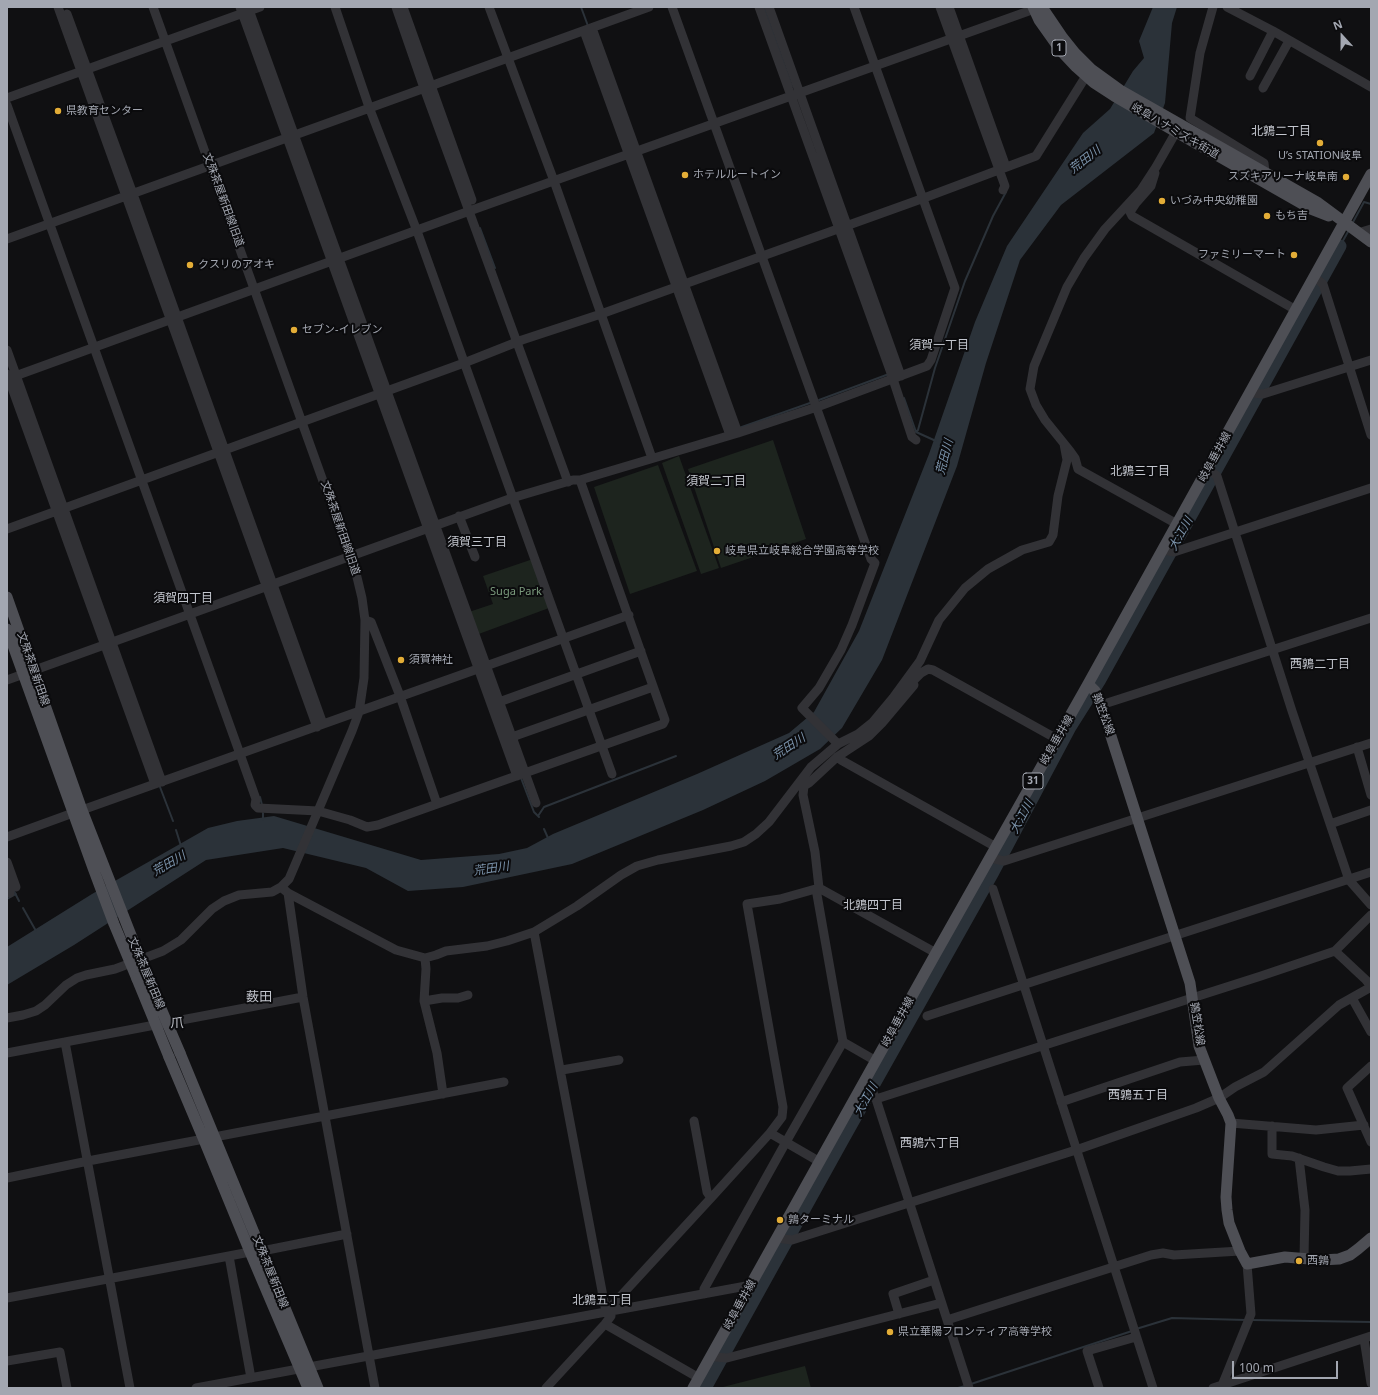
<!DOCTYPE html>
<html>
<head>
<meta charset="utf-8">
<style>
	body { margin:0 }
	#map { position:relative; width:1378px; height:1395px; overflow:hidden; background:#101012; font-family:"Noto Sans",sans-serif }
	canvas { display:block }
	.frame { position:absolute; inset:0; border:8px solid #a3a7b1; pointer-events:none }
	.north { position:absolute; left:1322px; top:16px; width:40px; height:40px; -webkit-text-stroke:3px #0b0b0d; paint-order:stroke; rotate:339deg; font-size:11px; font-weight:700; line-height:16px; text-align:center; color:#a3a7b1 }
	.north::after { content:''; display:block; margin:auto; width:14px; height:18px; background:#a3a7b1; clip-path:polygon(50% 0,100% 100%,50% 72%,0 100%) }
	.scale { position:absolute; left:1232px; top:1361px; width:106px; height:18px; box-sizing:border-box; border:2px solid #a3a7b1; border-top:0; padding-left:5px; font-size:12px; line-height:14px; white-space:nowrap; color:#a3a7b1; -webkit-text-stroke:3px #0b0b0d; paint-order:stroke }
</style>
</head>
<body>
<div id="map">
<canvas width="1378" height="1395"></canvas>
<div class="frame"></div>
<div class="north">N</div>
<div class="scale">100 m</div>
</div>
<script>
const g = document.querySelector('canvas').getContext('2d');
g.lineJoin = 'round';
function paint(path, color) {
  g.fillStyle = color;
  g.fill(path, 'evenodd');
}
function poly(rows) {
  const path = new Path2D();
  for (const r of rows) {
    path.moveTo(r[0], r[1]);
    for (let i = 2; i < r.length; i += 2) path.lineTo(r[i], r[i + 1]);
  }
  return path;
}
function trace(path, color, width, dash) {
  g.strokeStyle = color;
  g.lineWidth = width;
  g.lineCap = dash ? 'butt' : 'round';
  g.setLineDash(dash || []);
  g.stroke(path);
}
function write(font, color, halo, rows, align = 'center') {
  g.font = font + ' "Noto Sans","Noto Sans JP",sans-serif';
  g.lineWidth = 4;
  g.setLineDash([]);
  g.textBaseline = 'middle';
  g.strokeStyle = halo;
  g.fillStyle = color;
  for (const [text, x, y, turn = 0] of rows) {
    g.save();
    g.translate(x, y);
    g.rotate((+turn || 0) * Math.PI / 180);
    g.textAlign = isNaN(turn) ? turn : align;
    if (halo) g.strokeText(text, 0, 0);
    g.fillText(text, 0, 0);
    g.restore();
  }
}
const green = poly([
	[773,440,806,539,721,568,688,469],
	[679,456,719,568,701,574,662,463],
	[658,465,697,571,630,594,594,487],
	[533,559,549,608,476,635,469,612,493,604,483,576],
	[805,1366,811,1388,719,1388]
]);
const water = poly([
	[1153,7,1177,7,1172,23,1165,103,1154,133,1061,205,1020,260,986,363,957,466,882,660,842,728,820,749,765,781,703,810,572,864,463,887,408,891,366,868,283,848,206,860,74,945,7,985,7,947,92,894,208,828,237,821,274,816,421,860,499,854,527,848,553,834,697,774,789,733,814,712,859,631,929,454,975,322,1007,246,1083,133,1110,109,1133,71,1144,58,1139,41]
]);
const stream = poly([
	[581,7,588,26],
	[764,7,792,86],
	[1352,224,1364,202,1371,204],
	[480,228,495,268],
	[1340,246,1349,230],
	[904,398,916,432,936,441],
	[819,400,889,374],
	[739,428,810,403],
	[916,432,918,430,935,368,965,281,993,216,1006,192],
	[521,778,534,812,539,817],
	[160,787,173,821],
	[260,797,262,805],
	[263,813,263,820],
	[538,816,544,807,676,756],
	[544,829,548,838],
	[176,830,181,846],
	[13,889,19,901],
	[7,899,16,894],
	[23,908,36,931],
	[1252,1320,1371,1322],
	[1136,1329,1172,1318,1246,1320],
	[971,1384,1132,1331],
	[958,1388,965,1386]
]);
const river = poly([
	[705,1388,843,1139,993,872,1070,727,1099,681,1340,246]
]);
const minor = poly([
	[58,7,317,727],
	[240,7,517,776],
	[248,7,536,803],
	[335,7,369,107,417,231,612,774],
	[396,7,424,88,568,482],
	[403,7,472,200],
	[489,7,554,181,652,458],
	[672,7,871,559,875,563,852,625,841,650,819,688,802,708,838,744],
	[759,7,891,373,912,437,916,440],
	[769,7,901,376],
	[940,7,1005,186,1003,190],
	[949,7,1006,167],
	[1213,7,1200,53,1190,118,1264,163,1265,172],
	[1227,7,1273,31,1371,87],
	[67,14,133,194,323,724],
	[592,28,738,433],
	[584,31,730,435],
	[1250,76,1273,31],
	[1263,88,1289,41],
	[7,98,260,7],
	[7,105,240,754,256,799,255,805,258,808,318,811,350,820,367,827,378,825,663,724,665,720,580,480],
	[1155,173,1151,186,1136,203,1130,212,1132,216,1296,310],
	[1358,233,1371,229],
	[7,239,649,7],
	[1314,277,1323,284,1371,435],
	[7,350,162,782],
	[7,374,155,784],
	[7,379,475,209,1040,7],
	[1251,393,1263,394,1371,360],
	[1208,469,1217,476,1292,711,1349,880,1371,905],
	[459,516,475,557],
	[1177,524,1078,469,1075,458,1070,451,1045,420,1036,405,1030,389,1034,366,1067,287,1084,258,1105,229,1141,190,1156,167,1176,132,1178,126],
	[7,529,464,363,522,340,601,314,924,198,1036,156,1086,76],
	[1163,550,1174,552,1371,488],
	[365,620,371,622,400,696,437,804],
	[7,680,512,498,573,480,580,480,738,433,817,407,927,366,931,360,955,288,854,7],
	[907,687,921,673,928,669,933,670,1057,739],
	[499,702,641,651],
	[1101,705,1371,618],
	[512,737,653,687],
	[1357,747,1371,795],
	[837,757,841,760,996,847],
	[807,781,804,786,803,795,815,852,819,888],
	[804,786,809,783,837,757,869,736,882,723,914,685],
	[82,810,629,615],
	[1330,824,1371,810],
	[7,837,73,813],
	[990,858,1004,861,1371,743],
	[7,862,16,887],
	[7,883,10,893],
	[281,887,288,893,396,950,425,958,436,955,446,951,487,946,507,941,534,932,577,906,621,875,637,866,658,860,731,846,744,842,756,834,769,822,811,767,838,744,858,734,873,722,893,698,920,661,939,620,965,588,988,569,1022,550,1049,542,1053,535,1058,496,1067,460,1064,444],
	[819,888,780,899,747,904,783,1107,782,1117,770,1133,820,1162],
	[819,888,936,953],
	[816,889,843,1042],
	[993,889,1153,1388],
	[288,893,303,997,375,1388],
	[534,932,606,1312],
	[1335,951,1366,980,1371,986],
	[425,958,426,969,424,1001,437,1053,443,1094],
	[1352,998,1371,1032],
	[424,1001,442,998,458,998,468,995],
	[927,1016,1371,872],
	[7,1018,23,1015,36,1011,45,1005,66,985,77,978,86,975,115,969,163,951,181,940,212,909,224,901,239,895,272,892,281,887,289,879,352,731,359,712,364,678,365,620,362,598,356,573,153,7],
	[65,1042,130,1388],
	[7,1053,303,997],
	[1371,1066,1347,1088,1371,1142],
	[562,1070,619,1060],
	[864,1082,869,1085,876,1099,969,1388],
	[876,1099,1261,976,1335,951,1371,915],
	[1061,1102,1180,1062,1204,1060],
	[694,1121,707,1192,711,1198,770,1133],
	[1231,1123,1316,1130,1364,1125],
	[1272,1126,1272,1154,1292,1156,1324,1167,1338,1171,1350,1171,1371,1169],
	[1299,1158,1305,1210,1304,1258],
	[7,1178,88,1161,504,1082],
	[778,1236,783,1239,792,1240,1076,1150,1196,1108,1219,1098,1235,1087,1264,1072,1339,1005,1371,987],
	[262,1251,347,1234],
	[229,1256,251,1378],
	[704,1294,704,1289,786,1142,843,1042,876,1061],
	[7,1298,250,1252],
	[606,1312,711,1198],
	[899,1314,893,1294,934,1280],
	[947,1320,1151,1255,1163,1253,1174,1255,1240,1251],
	[605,1324,699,1378],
	[1364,1339,1371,1383],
	[711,1355,716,1357,727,1358,941,1303],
	[7,1361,60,1352,67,1388],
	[196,1388,611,1311,746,1286,750,1287],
	[546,1388,605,1324,611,1316,611,1311],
	[1099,1388,1087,1351,1136,1337],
	[1213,1388,1371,1336],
	[1221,1388,1251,1314,1247,1264]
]);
const major = poly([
	[1033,7,1039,20,1061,51,1076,67,1094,83,1114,96,1176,132,1311,209,1329,216],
	[1042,7,1063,38,1075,53,1091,69,1120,90,1317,202,1371,242],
	[7,597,82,810,147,976],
	[7,629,93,868,114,924,137,979],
	[1088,684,1095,691,1101,705,1190,983,1199,1046,1219,1098,1228,1115,1231,1123,1226,1197,1227,1210,1229,1223,1240,1251,1247,1264,1285,1257,1322,1260,1339,1259,1350,1255,1358,1249,1371,1238],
	[180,1053,318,1388],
	[169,1057,204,1140,250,1252,308,1388],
	[693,1388,936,953,1088,684,1371,174]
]);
const majorBridge = poly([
	[147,976,180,1053],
	[137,979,169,1057]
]);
const markers = [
	[58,111,4,"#e3ad37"],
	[1320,143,4,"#e3ad37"],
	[685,175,4,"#e3ad37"],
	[1346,177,4,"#e3ad37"],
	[1162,201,4,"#e3ad37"],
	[1267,216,4,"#e3ad37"],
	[1294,255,4,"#e3ad37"],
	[190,265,4,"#e3ad37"],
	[294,330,4,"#e3ad37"],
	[717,551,4,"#e3ad37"],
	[401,660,4,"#e3ad37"],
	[780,1220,4,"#e3ad37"],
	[1299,1261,4,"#e3ad37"],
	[890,1332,4,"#e3ad37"]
];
const shields = [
	[1059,48,14],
	[1033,781,20]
];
const shieldNames = [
	["1",1059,48],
	["31",1033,781]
];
const poiNames = [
	["県教育センター",66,111],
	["U’s STATION岐阜",1320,156,"center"],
	["ホテルルートイン",693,175],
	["スズキアリーナ岐阜南",1338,177,"right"],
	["いづみ中央幼稚園",1170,201],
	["もち吉",1275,216],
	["ファミリーマート",1286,255,"right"],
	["クスリのアオキ",198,265],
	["セブン-イレブン",302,330],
	["岐阜県立岐阜総合学園高等学校",725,551],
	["須賀神社",409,660],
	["鶉ターミナル",788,1220],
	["西鶉",1307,1261],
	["県立華陽フロンティア高等学校",898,1332]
];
const streetNames = [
	["岐阜ハナミズキ街道",1175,131,30],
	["文殊茶屋新田線旧道",223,200,70],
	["岐阜垂井線",1215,457,-61],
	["文殊茶屋新田線旧道",340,528,71],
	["文殊茶屋新田線",33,669,71],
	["鶉笠松線",1103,714,70],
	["岐阜垂井線",1057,740,-60],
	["文殊茶屋新田線",146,973,67],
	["岐阜垂井線",898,1022,-61],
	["鶉笠松線",1197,1024,81],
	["文殊茶屋新田線",270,1272,68],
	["岐阜垂井線",740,1305,-61]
];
const parkNames = [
	["Suga Park",516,592]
];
const neighbourhoodNames = [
	["北鶉二丁目",1281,132],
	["須賀一丁目",939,346],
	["北鶉三丁目",1140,472],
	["須賀二丁目",716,482],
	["須賀三丁目",477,543],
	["須賀四丁目",183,599],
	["西鶉二丁目",1320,665],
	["北鶉四丁目",873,906],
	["西鶉五丁目",1138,1096],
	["西鶉六丁目",930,1144],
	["北鶉五丁目",602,1301]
];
const waterNames = [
	["荒田川",1085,160,-38],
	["荒田川",945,457,-75],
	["大江川",1181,534,-61],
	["荒田川",789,747,-33],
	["大江川",1022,817,-62],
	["荒田川",169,864,-30],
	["荒田川",491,869,-8],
	["大江川",866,1100,-61]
];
const quarterNames = [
	["薮田",259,997],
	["爪",177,1023]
];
paint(green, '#1d241e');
paint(water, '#2b3239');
trace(stream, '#2b3239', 2);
trace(river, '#2b3239', 13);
trace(minor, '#323236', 9);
trace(major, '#4e4f55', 11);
trace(majorBridge, '#4e4f55', 11);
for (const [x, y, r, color] of markers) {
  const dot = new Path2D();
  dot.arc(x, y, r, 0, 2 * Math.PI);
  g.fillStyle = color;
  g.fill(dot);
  trace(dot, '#0b0b0d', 1.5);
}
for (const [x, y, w] of shields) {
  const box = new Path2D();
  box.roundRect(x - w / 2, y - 8, w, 16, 3);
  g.fillStyle = '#0b0b0d';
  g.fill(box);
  trace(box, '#a3a7b1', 1);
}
write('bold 10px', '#a3a7b1', null, shieldNames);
write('11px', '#a3a7b1', '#0b0b0d', poiNames, 'left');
write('11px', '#a3a7b1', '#0b0b0d', streetNames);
write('11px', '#7b9b7d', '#0b0b0d', parkNames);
write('12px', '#c3c6ce', '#0b0b0d', neighbourhoodNames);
write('italic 12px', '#7b93ab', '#0b0b0d', waterNames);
write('13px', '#c3c6ce', '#0b0b0d', quarterNames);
</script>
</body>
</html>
